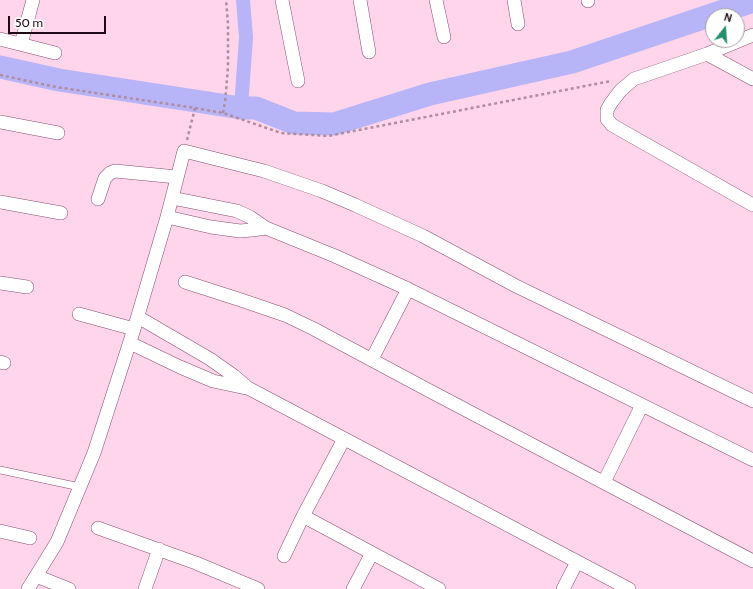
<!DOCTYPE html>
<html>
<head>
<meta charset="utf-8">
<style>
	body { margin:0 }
	#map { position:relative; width:753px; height:589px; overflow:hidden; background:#fed5ea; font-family:Cabin,sans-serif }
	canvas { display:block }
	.north { position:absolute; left:705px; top:8px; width:40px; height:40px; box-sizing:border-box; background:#fff; border:1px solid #a69da2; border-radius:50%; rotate:17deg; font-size:11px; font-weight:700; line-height:16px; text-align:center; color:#200917 }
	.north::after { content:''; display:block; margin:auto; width:14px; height:18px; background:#268e6a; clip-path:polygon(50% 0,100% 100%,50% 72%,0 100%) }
	.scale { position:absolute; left:8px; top:16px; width:98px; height:18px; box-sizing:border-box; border:2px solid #200917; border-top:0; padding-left:5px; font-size:12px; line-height:14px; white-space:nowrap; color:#200917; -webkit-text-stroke:3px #fff; paint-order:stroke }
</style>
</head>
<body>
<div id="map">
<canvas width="753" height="589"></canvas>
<div class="north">N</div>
<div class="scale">50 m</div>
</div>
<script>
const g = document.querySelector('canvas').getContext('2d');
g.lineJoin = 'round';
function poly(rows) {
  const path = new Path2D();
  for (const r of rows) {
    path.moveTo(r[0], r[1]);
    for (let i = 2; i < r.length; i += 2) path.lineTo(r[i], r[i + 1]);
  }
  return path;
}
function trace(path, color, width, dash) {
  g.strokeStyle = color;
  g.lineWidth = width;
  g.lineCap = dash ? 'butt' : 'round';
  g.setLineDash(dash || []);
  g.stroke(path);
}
const canal = poly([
	[241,108,246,37,243,0]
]);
const river = poly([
	[0,67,59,80,241,108,256,108,294,123,334,124,430,94,572,62,753,1]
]);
const path = poly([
	[0,75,56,87,195,108,223,113,281,133,328,136,611,81],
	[223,113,225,103,228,67,228,23,226,0],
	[187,140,195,108]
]);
const service = poly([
	[0,470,80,487]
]);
const minor = poly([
	[282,0,298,81],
	[360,0,369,52],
	[436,0,444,37],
	[514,0,518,24],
	[588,0,588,1],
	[753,35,707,54,634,79,621,90,611,103,607,110,607,119,612,125,753,205],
	[0,39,55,53],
	[21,44,33,0],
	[707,54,753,79],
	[0,122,58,133],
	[172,198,237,211,250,217,266,228,335,256,408,289,753,460],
	[98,199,105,178,110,173,115,171,177,177],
	[0,202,61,213],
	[167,217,211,227,240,231,252,230,266,228],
	[185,282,241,300,285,315,314,329,428,390,753,561],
	[0,283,27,287],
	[79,314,134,329],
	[138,317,210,359,234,376,248,388,629,589],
	[130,343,180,367,213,381,246,388],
	[372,359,408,289],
	[0,362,4,363],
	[604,482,642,405],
	[303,516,439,589],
	[98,528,196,563,258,589],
	[0,531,30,538],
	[284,556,303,516,344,439],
	[36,576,69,589],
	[28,589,57,542,94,453,134,329,167,217,184,151,264,171,322,191,355,205,423,236,516,286,753,401],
	[145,589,159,549],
	[353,589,372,553],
	[563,589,577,562]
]);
trace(canal, '#b7b4f8', 14);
trace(river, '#b7b4f8', 23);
trace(service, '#894f70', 8);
trace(minor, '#894f70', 14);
trace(path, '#af8c9f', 2.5, [3, 3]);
trace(service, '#fff', 7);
trace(minor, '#fff', 13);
</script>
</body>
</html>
